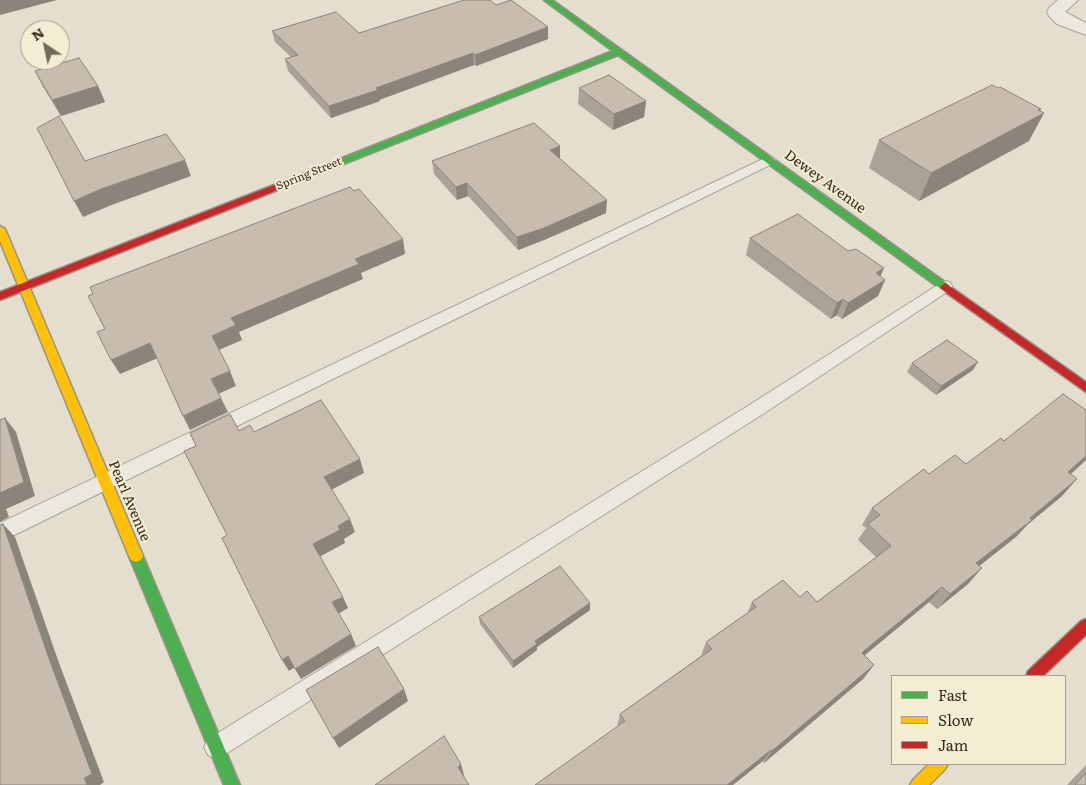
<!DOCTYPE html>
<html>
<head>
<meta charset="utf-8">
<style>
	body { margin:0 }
	#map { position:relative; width:1086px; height:785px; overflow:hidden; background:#e3decd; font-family:Literata,serif }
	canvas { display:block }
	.legend { position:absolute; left:891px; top:675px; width:175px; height:90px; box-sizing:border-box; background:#f4ecd3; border:1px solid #a89f8b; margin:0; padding:6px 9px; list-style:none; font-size:15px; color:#372b1e }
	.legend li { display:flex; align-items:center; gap:10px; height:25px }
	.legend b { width:25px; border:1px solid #a89f8b }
	.north { position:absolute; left:20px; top:20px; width:50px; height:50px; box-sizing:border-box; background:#f4ecd3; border:1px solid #a89f8b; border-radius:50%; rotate:326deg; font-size:14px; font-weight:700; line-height:20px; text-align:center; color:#372b1e }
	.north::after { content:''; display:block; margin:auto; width:18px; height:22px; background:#736a5b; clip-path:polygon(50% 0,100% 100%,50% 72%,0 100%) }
</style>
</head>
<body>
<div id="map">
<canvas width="1086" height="785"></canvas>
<ul class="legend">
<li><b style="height:6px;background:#4caf50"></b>Fast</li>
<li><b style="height:6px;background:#ffc107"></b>Slow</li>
<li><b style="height:6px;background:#c62828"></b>Jam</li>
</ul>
<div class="north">N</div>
</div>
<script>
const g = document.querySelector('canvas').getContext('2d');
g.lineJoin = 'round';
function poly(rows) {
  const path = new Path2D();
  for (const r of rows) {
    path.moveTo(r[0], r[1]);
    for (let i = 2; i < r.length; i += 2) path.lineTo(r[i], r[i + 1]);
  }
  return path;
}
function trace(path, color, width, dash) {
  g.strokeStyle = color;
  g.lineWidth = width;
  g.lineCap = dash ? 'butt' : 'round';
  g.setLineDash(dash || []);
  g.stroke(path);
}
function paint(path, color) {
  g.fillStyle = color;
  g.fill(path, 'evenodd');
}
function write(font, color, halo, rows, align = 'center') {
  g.font = font + ' Literata,serif';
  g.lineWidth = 4;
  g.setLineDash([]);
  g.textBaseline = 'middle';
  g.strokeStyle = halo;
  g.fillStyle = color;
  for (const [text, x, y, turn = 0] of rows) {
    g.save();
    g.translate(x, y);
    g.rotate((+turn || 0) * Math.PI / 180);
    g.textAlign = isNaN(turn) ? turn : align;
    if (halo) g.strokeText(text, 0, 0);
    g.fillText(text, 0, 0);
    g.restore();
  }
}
const lane = poly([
	[769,156,776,160,774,163,0,542,0,523,769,156],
	[944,281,950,282,952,286,950,290,763,414,224,755,216,759,208,755,204,747,208,739,751,404,944,281]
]);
const street = poly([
	[1058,0,1078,0,1065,12,1086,23,1086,35,1057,24,1050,17,1047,13,1049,8,1058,0]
]);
const fast = poly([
	[544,0,552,0,949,285,950,287,949,289,941,289,618,55,318,174,312,174,312,170,613,51,544,0],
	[136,550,141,552,143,556,240,785,224,785,129,556,131,552,136,550]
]);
const slow = poly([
	[0,226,5,229,143,556,141,560,136,562,131,560,129,556,0,241,0,226],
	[929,764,948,764,945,769,929,785,910,785,913,780,929,764]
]);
const jam = poly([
	[315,169,318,170,318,174,0,300,0,292,315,169],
	[945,283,1086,382,1086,392,941,289,940,287,945,283],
	[1086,619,1086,635,1043,676,1026,676,1028,671,1081,621,1086,619]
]);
const wall = poly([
	[496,5,548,27,548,39,476,66,474,65,379,100,380,101,331,118,288,71,285,59,291,57,275,42,272,31,359,33],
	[35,71,98,86,105,102,61,116,43,87],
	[579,88,646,101,644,117,613,130,578,104],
	[1041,109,1029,141,919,201,869,168,879,140],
	[560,159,606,213,544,240,518,250,468,196,457,200,434,174,432,161],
	[750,238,848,251,884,268,880,276,885,280,878,296,842,319,837,315,831,319,746,255],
	[912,363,973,370,936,395,907,372],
	[1086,410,1086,460,1071,474,1062,496,1027,525,1017,536,979,566,968,584,937,609,929,602,865,655,874,665,863,679,764,763,763,761,617,726,620,714,701,656,706,642,747,614,752,602,800,597,817,602,876,557,858,540,866,528,862,525,872,508,929,474,966,464,1004,441],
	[590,603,590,610,537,647,537,650,513,668,480,624,479,617],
	[1086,765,1086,785,1067,785]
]);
const shadedWall = poly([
	[0,0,57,0,0,15],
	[548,27,548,39,476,66,475,55],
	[473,53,474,65,379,100,380,101,331,118,329,106,376,88],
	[98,86,105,102,61,116,52,100],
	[646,101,644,117,613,130,614,114],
	[1041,109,1036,117,1044,113,1029,141,919,201,931,173],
	[560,146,560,159,550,150],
	[185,160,191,176,109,206,83,217,74,201,101,189],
	[467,183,468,196,457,200,456,187],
	[607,200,606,213,544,240,518,250,517,237],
	[403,239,405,254,361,273,363,279,239,332,242,340,219,350,212,336,231,318,355,259],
	[884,268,877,284,876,273],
	[885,280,878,296,842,319,848,303],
	[843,299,837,315,831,319,837,303],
	[150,343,158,358,120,374,111,360],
	[978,362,973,370,936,395,941,386],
	[230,371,236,386,218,394,211,379],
	[221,398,228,412,190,430,183,416],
	[5,418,16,432,35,496,6,509,9,517,0,522,0,493],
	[1086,456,1086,460,1054,489,1068,472],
	[360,459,364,473,329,491,324,477],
	[1077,479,1062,496,1027,525,1017,536,963,579,976,563],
	[350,519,355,532,344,539,345,543,319,557,313,544,338,526],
	[3,524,15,537,59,663,104,782,100,785,87,785,47,653],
	[982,568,968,584,937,609,950,594],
	[942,587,929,602,854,664,865,650],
	[343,597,348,608,338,614,332,602],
	[590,603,590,610,537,647,537,650,513,668,513,661,535,641],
	[351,634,356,646,301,679,295,669],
	[288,656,295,667,289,671,282,660],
	[874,665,863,679,764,763,772,751],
	[404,689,408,701,339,748,333,738],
	[771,750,763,761,733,785,727,785],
	[461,764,464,775,461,778,458,767]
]);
const building = poly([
	[464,0,490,0,496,5,511,0,548,27,475,55,473,53,376,88,378,90,329,106,285,59,298,55,272,31,336,12,359,33,464,0],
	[79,58,98,86,52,100,35,71,79,58],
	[609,75,646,101,614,114,579,88,609,75],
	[992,85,998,88,1000,87,1041,109,1038,110,1044,113,931,173,879,140,992,85],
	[59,116,85,161,166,134,185,160,101,189,74,201,37,128,59,116],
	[534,123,560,146,550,150,607,200,544,228,517,237,467,183,456,187,432,161,534,123],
	[350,187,354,191,359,189,403,239,355,259,359,264,231,318,236,325,212,336,230,371,211,379,221,398,183,416,150,343,111,360,97,332,105,329,88,296,93,294,90,287,350,187],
	[798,214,848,251,856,249,884,268,876,273,885,280,848,303,843,299,837,303,750,238,798,214],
	[947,340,978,362,941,386,912,363,947,340],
	[1063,394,1086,410,1086,456,1068,472,1077,479,1030,518,1032,520,976,563,982,568,950,594,942,587,865,650,862,653,874,665,772,751,771,750,727,785,535,785,625,721,620,714,712,649,706,642,756,607,752,602,783,580,800,597,807,591,817,602,891,546,868,524,880,515,872,508,924,469,929,474,955,455,966,464,1001,438,1004,441,1063,394],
	[321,400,360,459,324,477,350,519,338,526,340,530,313,544,343,597,332,602,351,634,295,669,288,656,282,660,222,538,227,535,184,451,196,446,190,433,230,414,239,431,250,425,254,432,321,400],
	[5,418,24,482,0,493,0,420,5,418],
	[3,524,47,653,92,774,84,778,87,785,0,785,0,525,3,524],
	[560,566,590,603,535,641,537,644,513,661,479,617,560,566],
	[378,647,404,689,333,738,306,690,378,647],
	[444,736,461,764,458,767,469,785,375,785,444,736],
	[1086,773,1086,785,1075,785,1086,773]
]);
const farStreetnames = [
	["Spring Street",309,174,-22]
];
const streetNames = [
	["Dewey Avenue",825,182,36],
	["Pearl Avenue",129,501,67]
];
trace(lane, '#a9a396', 2);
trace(street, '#a9a396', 2);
trace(fast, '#989286', 3);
trace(slow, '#989286', 3);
trace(jam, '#989286', 3);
paint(lane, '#ece8df');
paint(street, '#ece8df');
paint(fast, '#4caf50');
paint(slow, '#ffc107');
paint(jam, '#c62828');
paint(wall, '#aba296');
paint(shadedWall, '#8b847a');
paint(building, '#c7bcae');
trace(building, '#8b847a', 1);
write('11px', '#372b1e', '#f4ecd3', farStreetnames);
write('14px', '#372b1e', '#f4ecd3', streetNames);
</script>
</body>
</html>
